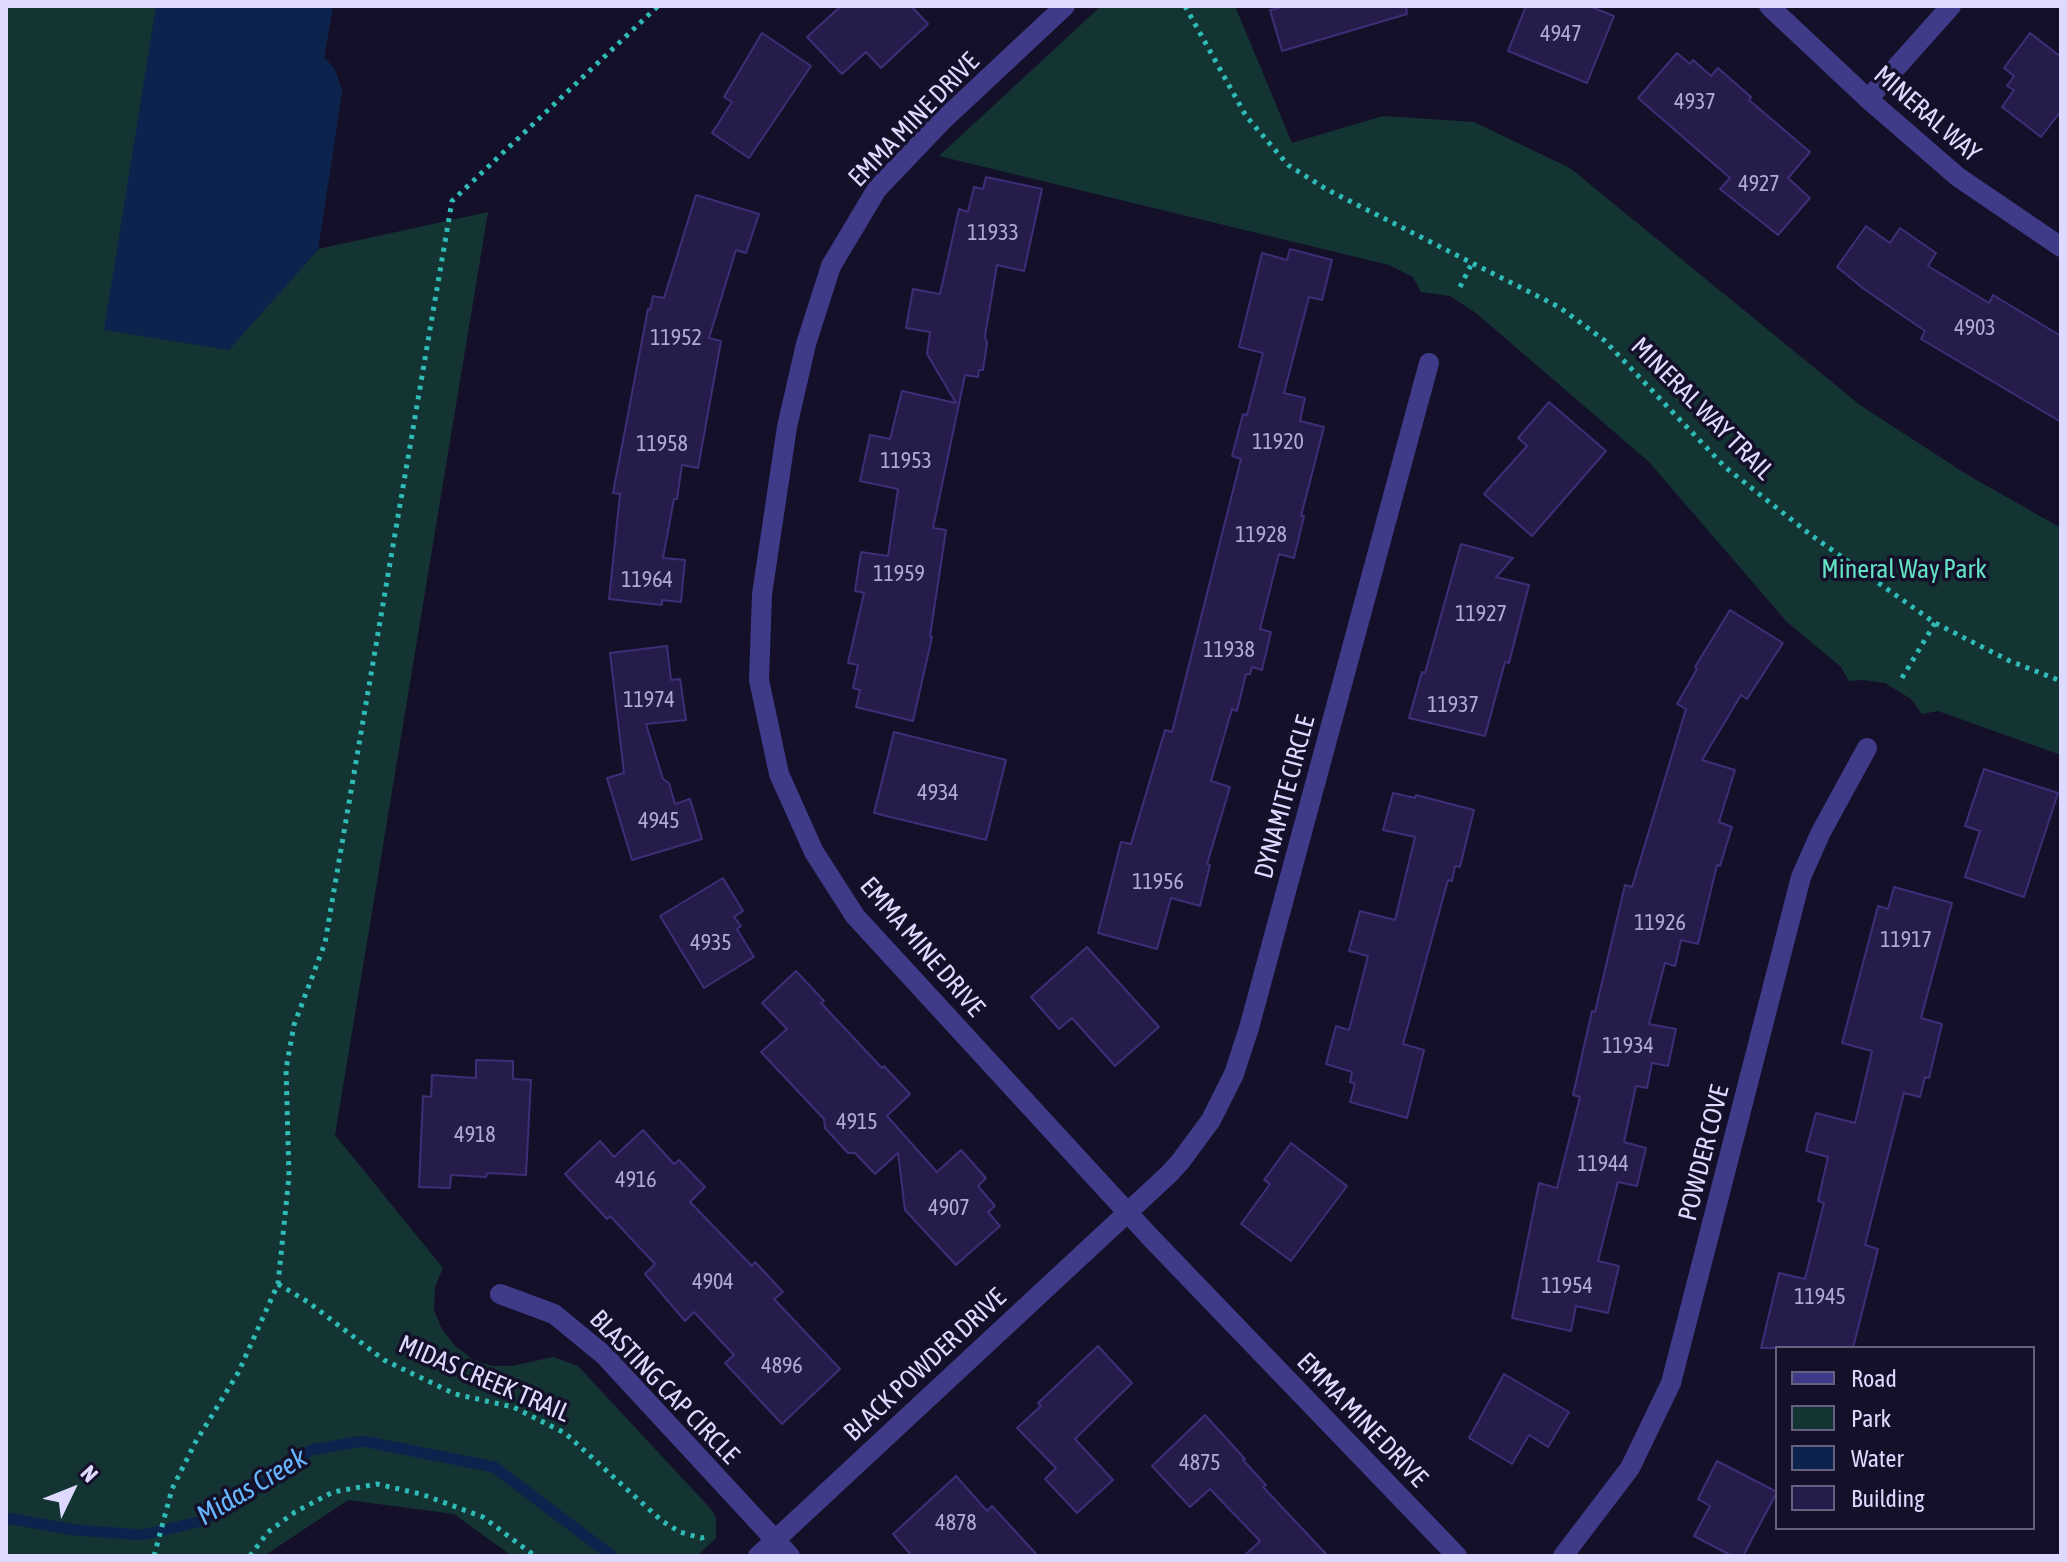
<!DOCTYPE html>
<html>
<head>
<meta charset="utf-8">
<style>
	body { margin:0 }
	#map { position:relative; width:2067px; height:1562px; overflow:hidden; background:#15102a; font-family:"Asap Condensed",sans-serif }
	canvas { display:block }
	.frame { position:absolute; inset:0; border:8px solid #ded9ff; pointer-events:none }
	.legend { position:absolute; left:1775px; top:1346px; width:260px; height:184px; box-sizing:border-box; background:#15102a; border:2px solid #65607f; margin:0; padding:10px 14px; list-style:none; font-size:24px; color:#ded9ff }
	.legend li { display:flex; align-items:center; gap:16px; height:40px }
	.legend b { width:40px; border:2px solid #65607f }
	.north { position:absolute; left:32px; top:1450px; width:80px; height:80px; -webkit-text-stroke:6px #15102a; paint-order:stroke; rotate:47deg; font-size:22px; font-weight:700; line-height:32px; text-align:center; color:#ded9ff }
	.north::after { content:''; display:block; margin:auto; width:28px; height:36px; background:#ded9ff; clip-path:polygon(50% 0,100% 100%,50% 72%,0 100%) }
</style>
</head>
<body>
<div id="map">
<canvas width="2067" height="1562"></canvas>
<div class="frame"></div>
<ul class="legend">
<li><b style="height:10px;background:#3f3b89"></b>Road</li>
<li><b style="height:22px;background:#133433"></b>Park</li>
<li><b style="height:22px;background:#0c234d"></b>Water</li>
<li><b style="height:22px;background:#261c4b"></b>Building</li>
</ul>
<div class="north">N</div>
</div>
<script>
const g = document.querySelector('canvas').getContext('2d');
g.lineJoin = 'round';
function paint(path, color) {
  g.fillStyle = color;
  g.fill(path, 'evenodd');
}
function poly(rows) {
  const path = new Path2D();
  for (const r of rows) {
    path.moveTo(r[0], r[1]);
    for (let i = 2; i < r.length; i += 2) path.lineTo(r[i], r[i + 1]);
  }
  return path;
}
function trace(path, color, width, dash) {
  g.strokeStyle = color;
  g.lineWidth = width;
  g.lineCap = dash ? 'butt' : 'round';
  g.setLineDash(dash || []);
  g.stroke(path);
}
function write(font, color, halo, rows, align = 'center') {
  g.font = font + ' "Asap Condensed",sans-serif';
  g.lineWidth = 7;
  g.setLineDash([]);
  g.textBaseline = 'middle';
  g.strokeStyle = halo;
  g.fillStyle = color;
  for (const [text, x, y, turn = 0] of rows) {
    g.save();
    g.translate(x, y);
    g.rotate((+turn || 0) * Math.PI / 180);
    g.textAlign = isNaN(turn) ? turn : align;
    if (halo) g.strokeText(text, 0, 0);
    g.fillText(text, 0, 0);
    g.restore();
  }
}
const green = poly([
	[6,6,333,6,324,57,335,70,342,91,318,249,488,212,335,1135,443,1268,435,1287,434,1310,442,1329,455,1346,474,1360,493,1366,512,1366,553,1357,578,1366,711,1509,716,1518,716,1538,697,1556,512,1556,454,1514,348,1500,264,1556,6,1556],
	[1101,6,1235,6,1292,143,1383,116,1474,122,1570,168,1860,405,1966,474,2061,528,2061,755,1938,711,1922,714,1911,699,1885,683,1863,680,1849,681,1841,667,1787,622,1649,462,1476,313,1450,296,1421,292,1413,277,1389,265,939,156]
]);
const water = poly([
	[156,6,333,6,324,57,335,70,342,91,318,250,229,350,104,330]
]);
const stream = poly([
	[6,1518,75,1530,142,1535,202,1521,243,1498,311,1450,363,1441,494,1467,612,1556]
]);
const building = poly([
	[841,6,911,6,928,24,881,68,866,52,842,74,807,37,841,6],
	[1287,6,1406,6,1407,14,1282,51,1270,10,1287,6],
	[1526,6,1589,6,1614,16,1587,83,1508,51,1526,6],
	[762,33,811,66,749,158,712,133,732,102,724,97,762,33],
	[2030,33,2061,57,2061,111,2041,137,2002,107,2014,90,2007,86,2014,76,2004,68,2030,33],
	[1677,53,1690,64,1693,60,1711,76,1718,68,1751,97,1749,100,1810,152,1788,178,1810,198,1778,235,1720,189,1730,178,1638,98,1677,53],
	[986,177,1042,189,1024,271,997,265,985,336,987,343,983,370,979,370,978,377,965,375,933,528,946,530,930,636,932,637,913,721,856,707,860,690,853,688,858,665,848,663,864,593,855,591,861,552,888,556,898,489,860,481,870,435,890,439,902,391,956,403,927,354,930,332,906,328,913,289,940,294,959,209,968,212,974,187,983,189,986,177],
	[696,195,759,214,746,253,736,250,709,338,721,341,698,468,682,465,677,499,674,499,663,558,685,560,681,602,662,600,662,605,609,599,620,494,613,493,648,309,650,310,653,296,664,298,696,195],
	[1866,226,1890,243,1900,228,1936,253,1928,266,1989,303,1993,295,2061,336,2061,422,1921,339,1925,331,1864,289,1837,267,1866,226],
	[1290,249,1332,260,1322,300,1309,297,1284,393,1305,398,1300,421,1324,427,1301,516,1304,516,1294,558,1279,554,1260,629,1271,632,1262,670,1252,667,1250,674,1246,674,1237,711,1232,709,1211,781,1230,787,1207,864,1210,865,1200,906,1171,898,1157,949,1098,933,1121,842,1131,844,1165,730,1172,732,1241,459,1232,456,1243,414,1247,415,1263,353,1239,347,1262,253,1287,260,1290,249],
	[1549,402,1606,451,1532,536,1484,494,1527,446,1518,438,1549,402],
	[1461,544,1513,558,1496,577,1529,585,1509,663,1505,662,1485,736,1409,718,1422,672,1425,673,1461,544],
	[1730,610,1783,643,1747,699,1741,695,1702,760,1735,770,1719,822,1732,827,1720,866,1717,865,1698,944,1681,940,1675,966,1665,963,1649,1024,1676,1029,1668,1066,1652,1063,1647,1088,1636,1086,1624,1142,1646,1148,1637,1186,1618,1182,1598,1261,1619,1266,1608,1313,1576,1306,1571,1331,1512,1318,1539,1183,1557,1188,1580,1097,1573,1095,1592,1011,1595,1012,1625,885,1632,887,1686,709,1677,704,1697,669,1695,667,1730,610],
	[667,646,671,680,680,679,686,720,646,724,663,779,669,783,675,804,690,799,702,839,632,860,607,778,624,773,610,653,667,646],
	[894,732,1006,760,986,840,874,813,894,732],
	[1984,769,2058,793,2024,897,1965,877,1980,831,1965,826,1984,769],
	[1393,793,1415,798,1416,795,1474,810,1460,867,1455,866,1452,881,1448,880,1403,1044,1424,1050,1407,1118,1350,1102,1355,1084,1350,1082,1352,1072,1326,1064,1336,1026,1349,1030,1368,956,1349,951,1360,911,1395,920,1415,837,1383,830,1393,793],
	[723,878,743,911,734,917,741,926,737,929,754,957,704,988,660,916,723,878],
	[1894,887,1952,903,1921,1018,1942,1024,1929,1078,1925,1077,1920,1097,1904,1093,1865,1245,1878,1249,1853,1348,1761,1348,1779,1273,1805,1279,1824,1203,1818,1201,1828,1157,1806,1151,1816,1113,1855,1123,1872,1051,1842,1043,1878,906,1888,909,1894,887],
	[1087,947,1159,1027,1115,1066,1072,1018,1059,1029,1031,997,1087,947],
	[796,971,824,1001,821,1003,882,1068,884,1066,910,1094,887,1116,937,1172,961,1150,986,1178,978,1186,995,1206,988,1212,1000,1226,956,1265,905,1210,898,1153,875,1174,855,1153,848,1153,825,1128,824,1119,761,1052,787,1029,762,1003,796,971],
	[476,1060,513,1061,513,1079,531,1080,526,1175,487,1173,486,1177,451,1175,450,1188,419,1187,423,1096,431,1097,432,1075,476,1078,476,1060],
	[643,1130,674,1164,679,1160,705,1187,690,1202,752,1266,755,1262,783,1292,774,1299,840,1369,782,1424,725,1363,734,1355,694,1312,685,1321,645,1274,655,1264,610,1216,607,1219,565,1174,600,1141,614,1157,643,1130],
	[1291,1143,1347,1186,1291,1261,1241,1224,1270,1184,1264,1180,1291,1143],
	[1098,1346,1132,1383,1075,1439,1113,1480,1077,1513,1045,1479,1056,1468,1017,1428,1041,1406,1038,1403,1098,1346],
	[1504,1374,1569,1412,1548,1447,1529,1435,1512,1464,1469,1438,1504,1374],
	[1205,1415,1245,1459,1243,1460,1266,1485,1263,1487,1328,1556,1244,1556,1260,1541,1210,1489,1190,1507,1152,1466,1205,1415],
	[1717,1461,1777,1492,1743,1556,1732,1556,1694,1536,1710,1506,1698,1499,1717,1461],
	[956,1476,987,1511,992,1506,1038,1556,912,1556,893,1534,956,1476]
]);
const path = poly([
	[1185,6,1246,116,1288,165,1326,189,1559,307,1604,340,1725,467,1811,535,1935,623,2010,661,2061,681],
	[1460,287,1473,261],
	[1902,678,1935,623],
	[278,1284,308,1302,384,1360,455,1394,513,1407,565,1433,662,1521,680,1532,701,1538,709,1536],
	[154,1556,172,1489,195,1443,238,1373,278,1284,289,1176,286,1069,294,1025,325,943,452,201,658,6],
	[250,1556,268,1532,295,1512,333,1492,377,1484,421,1494,483,1517,535,1556]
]);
const minor = poly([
	[1065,6,941,122,877,189,831,266,806,344,787,427,762,594,759,680,779,774,814,852,855,916,1151,1238,1457,1556],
	[1769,6,1868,99,1958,177,2061,247],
	[1868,99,1951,6],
	[500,1294,554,1314,604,1355,790,1556],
	[758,1556,1169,1174,1180,1162,1211,1120,1234,1074,1249,1028,1429,363],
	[1563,1556,1630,1468,1671,1383,1801,877,1821,832,1867,748]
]);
const numberNames = [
	["4947",1561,34],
	["4937",1695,102],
	["4927",1759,184],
	["11933",993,233],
	["4903",1975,328],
	["11952",676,338],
	["11920",1278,442],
	["11958",662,444],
	["11953",906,461],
	["11928",1261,535],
	["11959",899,574],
	["11964",647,580],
	["11927",1481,614],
	["11938",1229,650],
	["11974",649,700],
	["11937",1453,705],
	["4934",938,793],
	["4945",659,821],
	["11956",1158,882],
	["11926",1660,923],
	["11917",1906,940],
	["4935",711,943],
	["11934",1628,1046],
	["4915",857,1122],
	["4918",475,1135],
	["11944",1603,1164],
	["4916",636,1180],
	["4907",949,1208],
	["4904",713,1282],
	["11954",1567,1286],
	["11945",1820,1297],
	["4896",782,1366],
	["4875",1200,1463],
	["4878",956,1523]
];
const streetNames = [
	["MINERAL WAY",1927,114,41],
	["EMMA MINE DRIVE",914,120,-46],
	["MINERAL WAY TRAIL",1702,409,45],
	["DYNAMITE CIRCLE",1285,797,-75],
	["EMMA MINE DRIVE",922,947,49],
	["POWDER COVE",1704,1153,-76],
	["BLACK POWDER DRIVE",925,1365,-43],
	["MIDAS CREEK TRAIL",484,1379,23],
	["BLASTING CAP CIRCLE",664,1387,46],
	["EMMA MINE DRIVE",1362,1420,46]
];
const parkNames = [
	["Mineral Way Park",1904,570]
];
const waterNames = [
	["Midas Creek",252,1487,-31]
];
paint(green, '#133433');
paint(water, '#0c234d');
trace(stream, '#0c234d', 11);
paint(building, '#261c4b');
trace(building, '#3d2e77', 2);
trace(path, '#30bcb6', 5, [4, 6]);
trace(minor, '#3f3b89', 20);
write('22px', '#b0aad2', null, numberNames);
write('26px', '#ded9ff', '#15102a', streetNames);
write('26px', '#63e1c3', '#15102a', parkNames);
write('italic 28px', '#67b7ff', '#15102a', waterNames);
</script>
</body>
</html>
